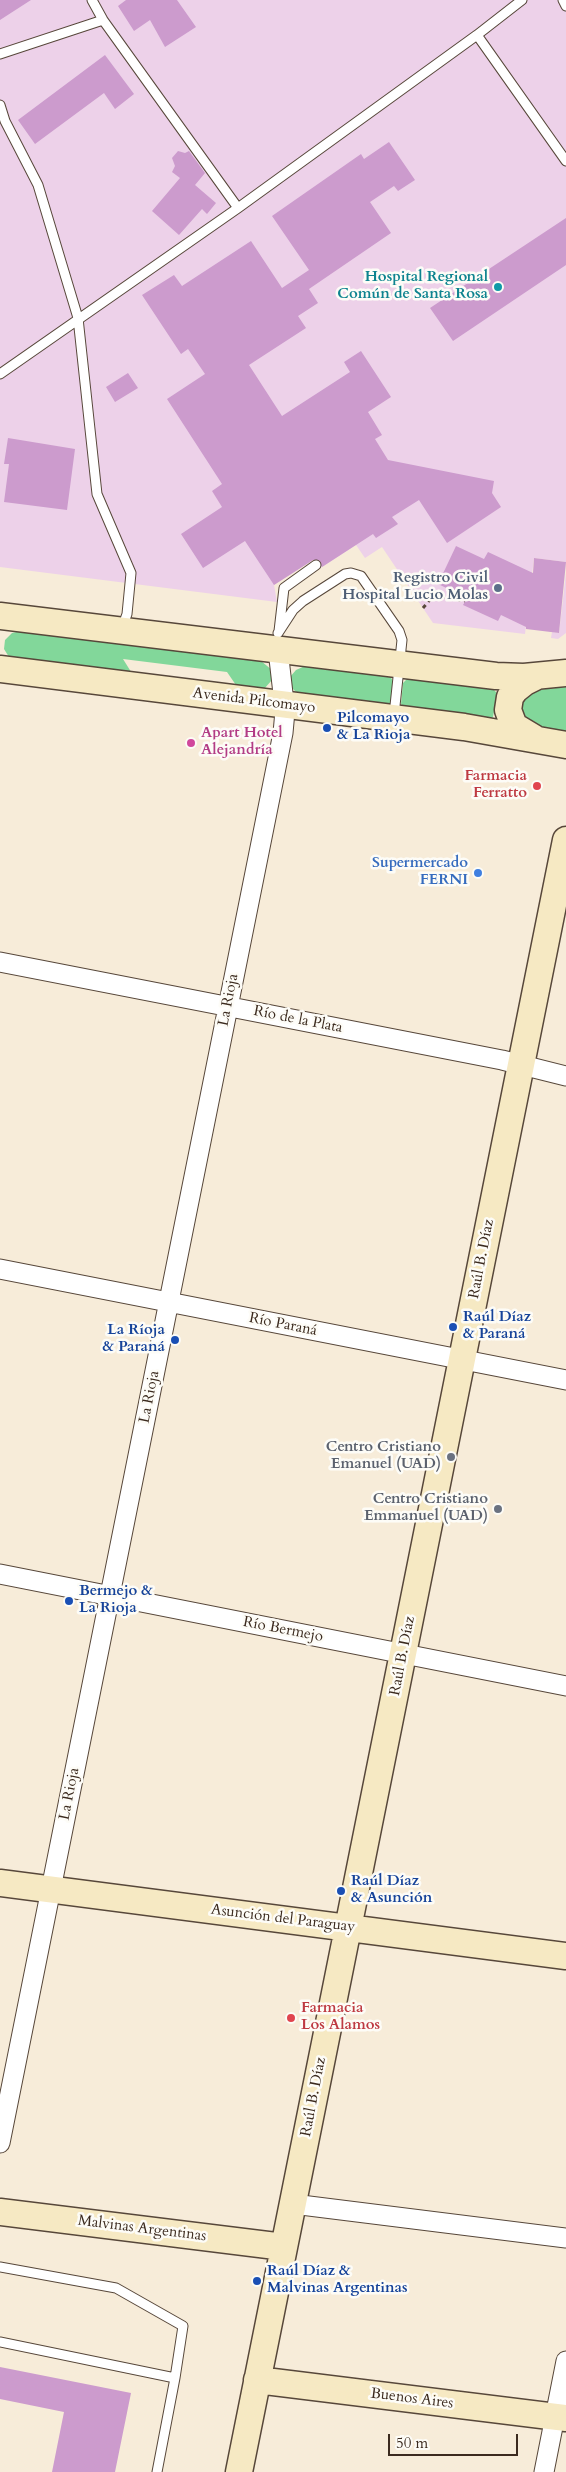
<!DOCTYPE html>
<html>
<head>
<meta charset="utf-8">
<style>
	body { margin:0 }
	#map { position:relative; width:566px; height:2472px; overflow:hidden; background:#f7ecd9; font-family:Cardo,serif }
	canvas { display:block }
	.scale { position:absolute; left:388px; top:2434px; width:130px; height:22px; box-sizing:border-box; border:2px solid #3b2a1e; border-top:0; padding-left:6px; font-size:15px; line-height:18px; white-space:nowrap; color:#3b2a1e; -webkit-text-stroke:4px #fdfcf7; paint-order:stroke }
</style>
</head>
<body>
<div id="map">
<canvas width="566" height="2472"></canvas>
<div class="scale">50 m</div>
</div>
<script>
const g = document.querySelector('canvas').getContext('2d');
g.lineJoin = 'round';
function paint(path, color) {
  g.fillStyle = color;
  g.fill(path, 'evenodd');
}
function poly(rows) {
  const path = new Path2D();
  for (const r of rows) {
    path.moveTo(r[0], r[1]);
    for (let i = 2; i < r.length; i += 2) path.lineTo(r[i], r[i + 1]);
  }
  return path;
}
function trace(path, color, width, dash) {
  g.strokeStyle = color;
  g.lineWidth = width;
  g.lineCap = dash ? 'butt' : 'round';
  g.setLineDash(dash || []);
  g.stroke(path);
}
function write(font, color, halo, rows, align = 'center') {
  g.font = font + ' Cardo,serif';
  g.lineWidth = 5;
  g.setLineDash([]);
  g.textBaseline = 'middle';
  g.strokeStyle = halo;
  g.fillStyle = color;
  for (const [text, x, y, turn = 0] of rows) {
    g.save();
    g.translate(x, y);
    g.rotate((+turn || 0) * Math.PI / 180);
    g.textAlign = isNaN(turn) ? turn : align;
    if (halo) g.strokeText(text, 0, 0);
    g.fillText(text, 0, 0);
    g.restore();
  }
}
const built = poly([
	[0,0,566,0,566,562,534,558,525,634,433,623,382,547,365,558,356,545,319,569,313,560,274,585,277,602,0,567],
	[566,573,566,633,558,639,551,638,552,632,559,633]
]);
const green = poly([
	[21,631,261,661,272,670,272,680,264,689,238,688,227,672,123,659,133,675,9,657,4,649,5,640,12,633],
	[305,666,390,676,393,681,391,703,388,705,299,695,291,687,290,677,296,670],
	[407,679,492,688,497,693,493,717,490,719,404,708,401,704,403,683],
	[566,687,566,733,532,725,527,722,521,710,525,697,536,690]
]);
const building = poly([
	[0,0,31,0,0,20],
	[126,0,177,0,196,27,165,47,150,20,134,31,118,6],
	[105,55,134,94,115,109,104,93,35,144,18,120],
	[389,142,415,180,398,191,394,186,370,202,391,233,309,289,318,303,298,316,306,328,249,365,282,416,350,372,344,362,361,351,391,397,368,412,382,435,375,439,388,460,494,481,492,493,501,507,447,543,419,500,392,517,398,524,376,538,373,534,322,567,319,560,313,560,274,585,245,541,203,568,181,534,222,507,212,491,222,484,167,399,205,374,188,349,181,354,142,295,174,275,182,286,251,241,282,288,309,270,272,216,361,154,364,159],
	[178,151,185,153,189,151,205,173,195,185,216,203,207,214,202,209,179,235,152,211,180,178,172,172,175,166,172,158],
	[566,218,566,265,453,341,430,308],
	[128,373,138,388,115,402,106,387],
	[8,438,75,449,67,510,4,502,9,464,4,464],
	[456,546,484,559,488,552,533,573,534,558,566,562,559,633,526,629,526,627,501,615,498,621,463,605,467,598,438,584],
	[0,2367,131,2393,115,2472,52,2472,64,2412,0,2399]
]);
const path = poly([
	[423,608,434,595,465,601]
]);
const lane = poly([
	[92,0,103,20,238,208],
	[563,0,566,6],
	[477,35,522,0],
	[0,54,103,20],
	[0,105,5,121,38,185,78,318,97,494,131,573,127,614,122,628],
	[0,374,238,208,477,35,566,161],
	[279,631,284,588,316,565],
	[278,633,293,610,303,601,345,574,351,573,361,576,399,631,402,640,394,715],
	[0,2267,116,2288,183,2326,175,2378],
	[0,2342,175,2378,157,2472]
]);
const street = poly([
	[0,962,502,1060,566,1076],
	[0,1269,566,1380],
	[0,1574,566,1686],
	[0,2143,283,733,285,711,278,650],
	[293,2204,566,2238],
	[544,2472,566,2361]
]);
const secondary = poly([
	[0,616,496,676,524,677,566,673],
	[0,669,464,727,566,745],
	[534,738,514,726,508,710,510,697,515,690,525,682,537,676],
	[0,1883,566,1956],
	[0,2212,284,2247],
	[257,2380,566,2418],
	[239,2472,566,840]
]);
const markers = [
	[498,287,5,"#0f9aa8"],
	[498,588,5,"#5c6f8a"],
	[327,728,5,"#1a4fb4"],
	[191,743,5,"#d1479c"],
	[537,786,5,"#e0444e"],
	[478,873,5,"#3f7fe0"],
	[453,1327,5,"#1a4fb4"],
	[175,1340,5,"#1a4fb4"],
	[451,1457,5,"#6b7280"],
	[498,1509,5,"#6b7280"],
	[69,1601,5,"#1a4fb4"],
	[341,1891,5,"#1a4fb4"],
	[291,2018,5,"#e0444e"],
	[257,2281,5,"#1a4fb4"]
];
const cultureNames = [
	["Hospital Regional",488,278],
	["Común de Santa Rosa",488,295]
];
const serviceNames = [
	["Registro Civil",488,579],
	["Hospital Lucio Molas",488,596]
];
const streetNames = [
	["Avenida Pilcomayo",254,701,7],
	["La Rioja",229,1000,-79],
	["Río de la Plata",298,1020,11],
	["Raúl B. Díaz",482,1259,-79],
	["Río Paraná",283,1325,11],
	["La Rioja",150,1397,-79],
	["Río Bermejo",283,1630,11],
	["Raúl B. Díaz",403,1656,-79],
	["La Rioja",70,1794,-79],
	["Asunción del Paraguay",283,1919,7],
	["Raúl B. Díaz",314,2097,-79],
	["Malvinas Argentinas",142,2229,7],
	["Buenos Aires",412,2399,7]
];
const transitNames = [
	["Pilcomayo",337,719],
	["& La Rioja",337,736],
	["Raúl Díaz",463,1318],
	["& Paraná",463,1335],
	["La Ríoja",165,1331,"right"],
	["& Paraná",165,1348,"right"],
	["Bermejo &",79,1592],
	["La Rioja",79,1609],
	["Raúl Díaz",351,1882],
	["& Asunción",351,1899],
	["Raúl Díaz &",267,2272],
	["Malvinas Argentinas",267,2289]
];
const hotelNames = [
	["Apart Hotel",201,734],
	["Alejandría",201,751]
];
const healthNames = [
	["Farmacia",527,777],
	["Ferratto",527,794],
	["Farmacia",301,2009,"left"],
	["Los Alamos",301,2026,"left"]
];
const shopNames = [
	["Supermercado",468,864],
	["FERNI",468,881]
];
const worshipNames = [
	["Centro Cristiano",441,1448],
	["Emanuel (UAD)",441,1465],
	["Centro Cristiano",488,1500],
	["Emmanuel (UAD)",488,1517]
];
paint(built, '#edd1e9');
paint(green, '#82d79a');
paint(building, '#cc9bcd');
trace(lane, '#57473a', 11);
trace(street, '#57473a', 21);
trace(secondary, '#57473a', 29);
trace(path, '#57473a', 3, [4, 4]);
trace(lane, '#fff', 9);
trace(street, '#fff', 19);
trace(secondary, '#f6e9c3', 26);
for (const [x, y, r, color] of markers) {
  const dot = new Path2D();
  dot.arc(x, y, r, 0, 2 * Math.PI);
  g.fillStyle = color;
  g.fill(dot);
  trace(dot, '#fdfcf7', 2);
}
write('bold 15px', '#0d838f', '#fdfcf7', cultureNames, 'right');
write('bold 15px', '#4e5e75', '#fdfcf7', serviceNames, 'right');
write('15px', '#3b2a1e', '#fdfcf7', streetNames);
write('bold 15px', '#164399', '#fdfcf7', transitNames, 'left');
write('bold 15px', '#b23c85', '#fdfcf7', hotelNames, 'left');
write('bold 15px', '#be3a42', '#fdfcf7', healthNames, 'right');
write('bold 15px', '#366cbe', '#fdfcf7', shopNames, 'right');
write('bold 15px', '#5b616d', '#fdfcf7', worshipNames, 'right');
</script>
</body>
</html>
